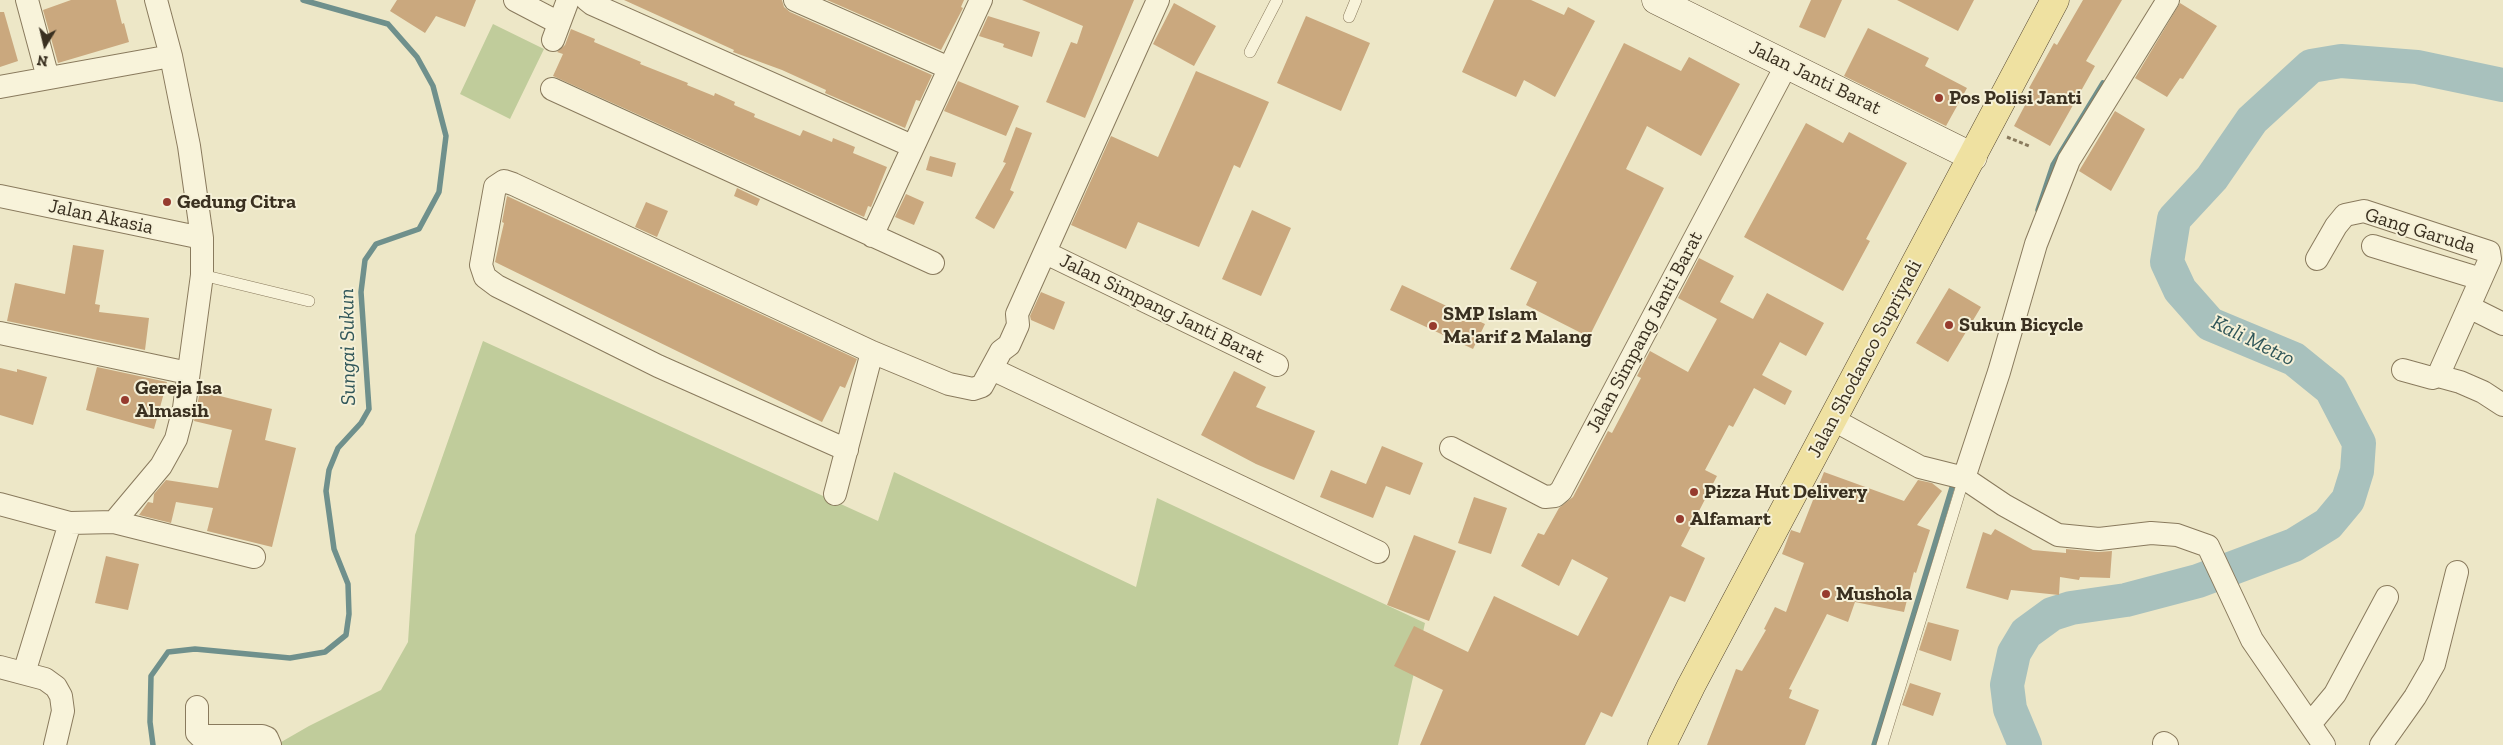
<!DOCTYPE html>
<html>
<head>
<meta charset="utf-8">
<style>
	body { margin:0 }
	#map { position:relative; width:2503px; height:745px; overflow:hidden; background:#ede7c7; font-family:"Zilla Slab",serif }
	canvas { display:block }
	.north { position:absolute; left:20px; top:20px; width:50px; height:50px; -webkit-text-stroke:4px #f5f0d7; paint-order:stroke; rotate:189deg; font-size:14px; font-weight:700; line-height:20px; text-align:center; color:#3a3020 }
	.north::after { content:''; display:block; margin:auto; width:18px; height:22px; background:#3a3020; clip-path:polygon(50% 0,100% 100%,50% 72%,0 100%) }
</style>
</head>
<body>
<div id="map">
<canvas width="2503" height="745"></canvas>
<div class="north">N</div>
</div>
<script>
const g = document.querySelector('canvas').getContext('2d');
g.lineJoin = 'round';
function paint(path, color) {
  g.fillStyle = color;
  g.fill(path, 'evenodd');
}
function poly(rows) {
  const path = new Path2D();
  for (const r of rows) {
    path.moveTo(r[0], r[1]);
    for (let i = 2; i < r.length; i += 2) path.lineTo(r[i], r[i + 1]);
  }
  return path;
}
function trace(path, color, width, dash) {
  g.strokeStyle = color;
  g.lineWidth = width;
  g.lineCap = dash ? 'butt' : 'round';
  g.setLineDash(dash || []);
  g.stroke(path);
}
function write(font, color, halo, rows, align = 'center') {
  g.font = font + ' "Zilla Slab",serif';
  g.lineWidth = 4;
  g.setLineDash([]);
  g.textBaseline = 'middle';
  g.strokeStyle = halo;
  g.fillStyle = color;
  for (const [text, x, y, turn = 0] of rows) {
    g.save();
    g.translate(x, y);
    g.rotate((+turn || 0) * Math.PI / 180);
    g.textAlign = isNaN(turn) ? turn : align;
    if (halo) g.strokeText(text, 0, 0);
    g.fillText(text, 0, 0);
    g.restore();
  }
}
const green = poly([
	[493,24,544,49,510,119,460,94],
	[483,341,878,521,894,472,1136,587,1157,498,1425,623,1398,745,276,745,309,726,381,690,408,642,415,535]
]);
const stream = poly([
	[2038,210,2053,165,2103,83],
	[153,745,150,722,151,676,168,652,195,649,290,658,325,652,346,635,349,614,348,584,334,549,326,491,329,470,338,448,361,423,369,409,361,292,365,260,376,244,419,229,439,192,446,136,433,86,417,57,388,24,303,0],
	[1874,745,1954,481]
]);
const river = poly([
	[2025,745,2010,709,2007,685,2014,653,2026,633,2052,614,2071,608,2126,600,2198,581,2294,545,2328,524,2348,500,2357,471,2359,443,2331,389,2294,359,2210,324,2180,290,2167,262,2174,219,2212,178,2252,120,2311,66,2341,61,2417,67,2503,85]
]);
const building = poly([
	[71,0,116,0,122,24,124,23,129,42,58,63,43,10],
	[397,0,476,0,465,27,436,16,425,33,390,11],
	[624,0,782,0,784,7,790,12,932,75,920,101,916,100,905,128,825,93,826,90,782,70,733,52,734,50],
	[827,0,964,0,961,7,963,8,941,50],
	[1022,0,1134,0,1085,118,1046,102,1071,42,1077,44,1083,26],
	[1494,0,1531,0,1564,15,1568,7,1595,21,1555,97,1524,80,1516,97,1462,72],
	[1811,0,1842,0,1825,38,1799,27],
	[1897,0,1974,0,1958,31],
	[2083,0,2122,0,2086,61,2095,66,2050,146,2014,126,2033,90,2029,88,2054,43,2057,45],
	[1174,3,1216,26,1194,66,1153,44],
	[2180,3,2217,26,2183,79,2180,78,2167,97,2135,78],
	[0,12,4,12,18,61,0,67],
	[988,16,1040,32,1032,57,1003,47,1004,44,979,36],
	[1306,16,1370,43,1341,111,1277,83],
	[1868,28,1929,58,1925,66,1967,88,1946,126,1844,76],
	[571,29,595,39,594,42,641,62,640,64,688,83,687,85,714,96,715,93,735,102,734,105,755,114,754,117,800,136,803,130,832,142,833,138,855,147,853,153,887,167,871,207,868,206,864,217,553,76,563,54,557,52,565,45],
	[1624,43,1681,71,1689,57,1740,84,1701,156,1647,126,1626,169,1664,188,1589,337,1526,305,1537,282,1510,269],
	[1196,71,1269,102,1240,168,1234,165,1199,247,1138,222,1126,249,1071,225,1111,136,1158,157],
	[958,81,1019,106,1006,136,944,111],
	[2115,111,2145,129,2111,191,2079,171],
	[1806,123,1843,143,1849,132,1907,163,1866,239,1870,241,1843,291,1744,237],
	[1016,127,1032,133,1010,190,1014,192,994,229,975,218,1006,163,1003,162],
	[930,156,956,163,952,177,926,170],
	[737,188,760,199,757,206,734,196],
	[906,194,924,202,914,225,895,217],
	[507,196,857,359,845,388,840,386,822,422,495,262,504,223,502,222],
	[646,202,668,211,657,237,635,227],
	[1252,210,1291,228,1261,296,1222,279],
	[73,245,104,250,95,304,100,305,99,312,149,318,145,350,7,321,15,283,65,294],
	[1699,258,1734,276,1720,302,1753,319,1767,293,1824,323,1806,356,1780,342,1762,375,1792,391,1785,405,1754,388,1733,427,1729,425,1705,470,1717,476,1681,546,1705,558,1685,602,1670,596,1612,717,1601,712,1585,745,1420,745,1443,690,1394,666,1414,626,1468,652,1494,596,1578,636,1608,578,1572,559,1559,586,1521,566,1538,533,1544,535,1559,508,1573,497,1608,431,1612,433,1641,378,1637,376,1650,351,1688,372,1717,319,1678,298],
	[1402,285,1485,324,1473,349,1390,310],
	[1949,288,1981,307,1948,362,1916,343],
	[1041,292,1065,302,1054,330,1031,320,1030,316],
	[97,367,167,382,154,429,86,410],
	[0,368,17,372,17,369,47,377,33,425,0,415],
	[1234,371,1266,387,1256,407,1315,431,1294,480,1256,464,1201,435],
	[200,391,272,409,265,440,296,448,272,547,207,531,213,508,176,502,171,523,139,515,148,502,153,503,154,494,166,480,218,488,232,430,194,421],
	[1382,446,1423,463,1410,495,1386,486,1373,518,1320,497,1331,470,1366,484],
	[1824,472,1904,501,1918,480,1932,483,1942,491,1917,525,1930,530,1916,573,1914,572,1904,612,1855,602,1848,622,1827,614,1789,689,1792,690,1789,698,1819,710,1805,745,1707,745,1736,669,1742,671,1766,630,1764,629,1775,607,1786,612,1804,563,1782,554,1791,530,1800,533],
	[1474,497,1507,508,1491,554,1458,543],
	[1995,529,2033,550,2066,553,2066,549,2098,552,2112,551,2110,578,2080,577,2079,580,2060,577,2059,595,2011,590,2008,600,1966,588,1983,532,1991,535],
	[1414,535,1456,551,1429,621,1387,605],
	[106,556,139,564,128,610,95,603],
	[1928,622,1959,630,1951,661,1919,650],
	[1910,683,1941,693,1933,716,1902,705]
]);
const path = poly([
	[2007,137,2029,146]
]);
const lane = poly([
	[1349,17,1356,0],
	[1250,52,1277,0],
	[202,275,309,301],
	[1882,745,1964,478]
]);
const street = poly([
	[27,0,48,78],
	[515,0,559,23],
	[587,0,592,4,912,146],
	[795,0,949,68],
	[553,40,568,0],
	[0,87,171,56],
	[552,89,933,263],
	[0,196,202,238],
	[872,236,981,0],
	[2373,246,2481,279],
	[1046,253,1277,365],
	[2317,259,2336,226,2345,215,2364,211,2489,252,2490,259,2438,376,2460,382,2483,392,2503,405],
	[2469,307,2503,324],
	[0,333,188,373],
	[992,369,1378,552],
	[2403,370,2432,378,2438,376],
	[1832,419,1920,467,1964,478,2004,505,2058,535,2099,539,2151,533,2177,535,2208,546,2252,640,2324,745],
	[1451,448,1545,497,1555,496,1561,491,1787,64],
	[847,450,658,366,497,286,485,277,481,265,495,187,504,181,513,184,872,352,949,384,973,389,982,386,1001,351,1009,345,1018,325,1017,314,1158,0],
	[1964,478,1999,372,2036,244,2069,160,2168,0],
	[835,494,872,352],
	[0,504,70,523],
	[114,522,254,557],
	[0,667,45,679,56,687,61,696,63,711,55,745],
	[24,673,70,523,114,522,161,466,176,439,184,408,202,275,202,238,189,146,171,56,156,0],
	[197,707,197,733,200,736,262,736,267,738,270,745],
	[2310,724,2335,694,2387,597],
	[2164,743,2167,745],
	[2381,745,2415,697,2434,664,2457,572]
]);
const secondary = poly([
	[1656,0,1973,157]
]);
const primary = poly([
	[1662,745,1691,686,2055,0]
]);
const markers = [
	[1939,98,5,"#963b2e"],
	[167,202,5,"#963b2e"],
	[1949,325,5,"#963b2e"],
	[1433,326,5,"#963b2e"],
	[125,400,5,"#963b2e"],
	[1694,492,5,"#963b2e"],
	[1680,519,5,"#963b2e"],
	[1826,594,5,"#963b2e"]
];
const streetNames = [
	["Jalan Janti Barat",1815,78,26],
	["Jalan Akasia",101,217,12],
	["Gang Garuda",2420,231,17],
	["Jalan Simpang Janti Barat",1162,309,26],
	["Jalan Simpang Janti Barat",1645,332,-62],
	["Jalan Shodanco Supriyadi",1865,359,-62]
];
const poiNames = [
	["Pos Polisi Janti",1949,98],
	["Gedung Citra",177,202],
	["SMP Islam",1443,314],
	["Ma'arif 2 Malang",1443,337],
	["Sukun Bicycle",1959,325],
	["Gereja Isa",135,388],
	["Almasih",135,411],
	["Pizza Hut Delivery",1704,492],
	["Alfamart",1690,519],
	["Mushola",1836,594]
];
const waterNames = [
	["Kali Metro",2253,341,26],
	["Sungai Sukun",348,347,-91]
];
paint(green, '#c0cc9b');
trace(stream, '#6f908c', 5.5);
trace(river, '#a8c1bd', 34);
paint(building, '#caa87e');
trace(lane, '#897a5d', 12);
trace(street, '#897a5d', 24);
trace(secondary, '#6b5b40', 29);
trace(primary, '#574831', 29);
trace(path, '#897a5d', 3, [4, 2.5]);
trace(lane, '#f8f3da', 11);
trace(street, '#f8f3da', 22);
trace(secondary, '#f8f3da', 28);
trace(primary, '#efe1a1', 28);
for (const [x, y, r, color] of markers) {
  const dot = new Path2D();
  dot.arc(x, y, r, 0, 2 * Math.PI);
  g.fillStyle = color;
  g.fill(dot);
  trace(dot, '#f5f0d7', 2);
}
write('20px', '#3a3020', '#f5f0d7', streetNames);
write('bold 20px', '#3a3020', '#f5f0d7', poiNames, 'left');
write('italic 21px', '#305659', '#f5f0d7', waterNames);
</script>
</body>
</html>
